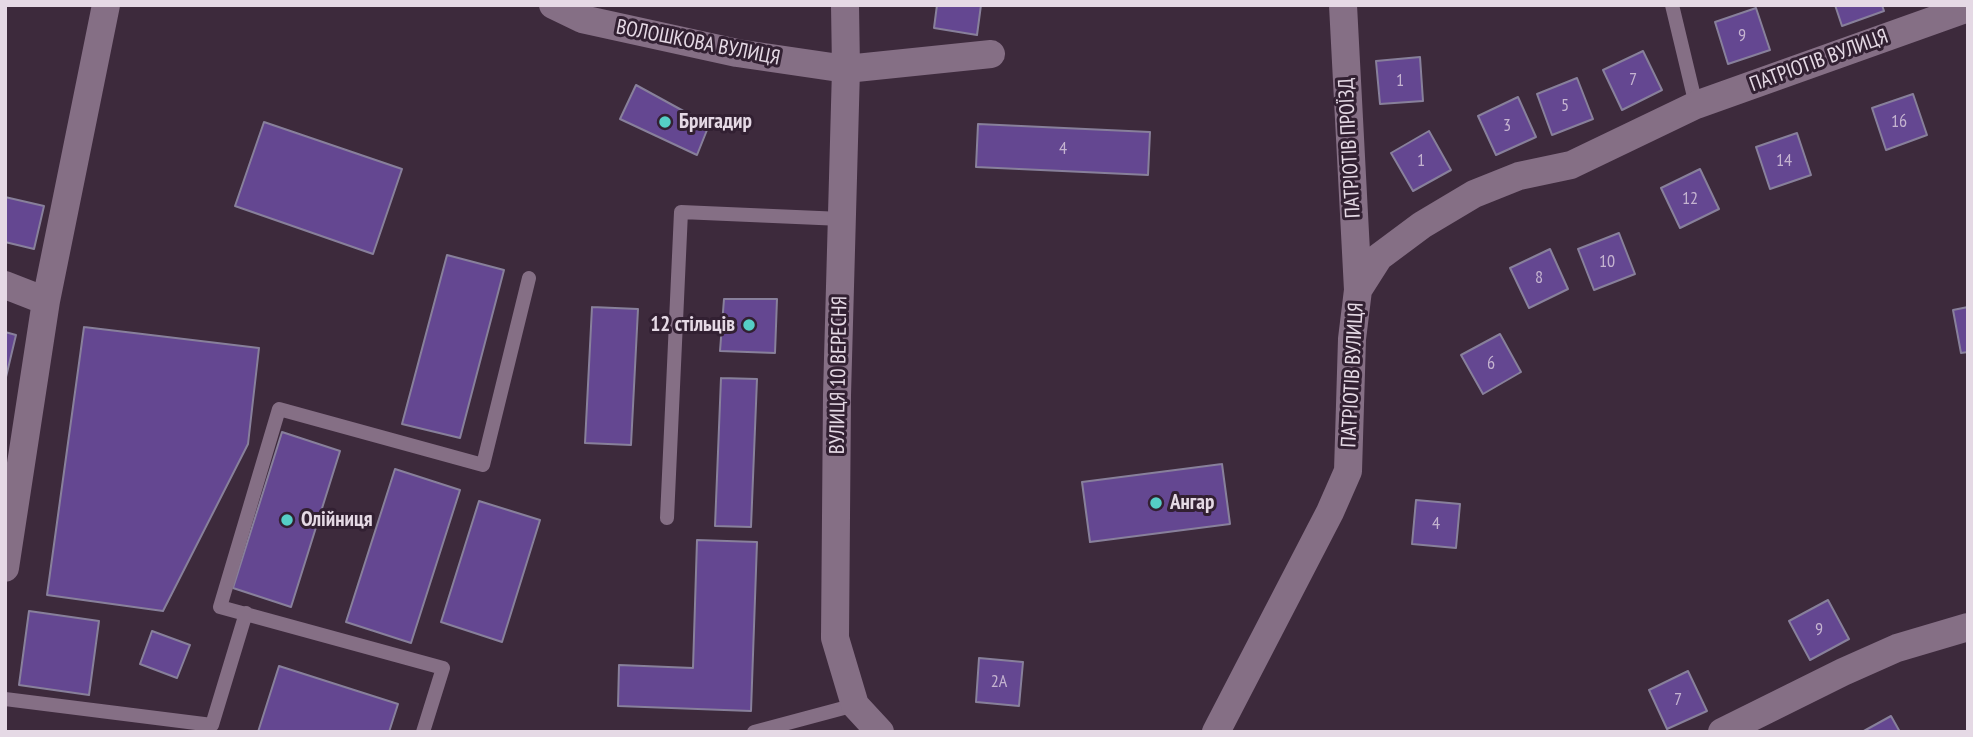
<!DOCTYPE html>
<html>
<head>
<meta charset="utf-8">
<style>
	body { margin:0 }
	#map { position:relative; width:1973px; height:737px; overflow:hidden; background:#3d2a3c; font-family:"PT Sans Narrow",sans-serif }
	canvas { display:block }
	.frame { position:absolute; inset:0; border:7px solid #e5d9e5; pointer-events:none }
</style>
</head>
<body>
<div id="map">
<canvas width="1973" height="737"></canvas>
<div class="frame"></div>
</div>
<script>
const g = document.querySelector('canvas').getContext('2d');
g.lineJoin = 'round';
function paint(path, color) {
  g.fillStyle = color;
  g.fill(path, 'evenodd');
}
function poly(rows) {
  const path = new Path2D();
  for (const r of rows) {
    path.moveTo(r[0], r[1]);
    for (let i = 2; i < r.length; i += 2) path.lineTo(r[i], r[i + 1]);
  }
  return path;
}
function trace(path, color, width, dash) {
  g.strokeStyle = color;
  g.lineWidth = width;
  g.lineCap = dash ? 'butt' : 'round';
  g.setLineDash(dash || []);
  g.stroke(path);
}
function write(font, color, halo, rows, align = 'center') {
  g.font = font + ' "PT Sans Narrow",sans-serif';
  g.lineWidth = 6;
  g.setLineDash([]);
  g.textBaseline = 'middle';
  g.strokeStyle = halo;
  g.fillStyle = color;
  for (const [text, x, y, turn = 0] of rows) {
    g.save();
    g.translate(x, y);
    g.rotate((+turn || 0) * Math.PI / 180);
    g.textAlign = isNaN(turn) ? turn : align;
    if (halo) g.strokeText(text, 0, 0);
    g.fillText(text, 0, 0);
    g.restore();
  }
}
const building = poly([
	[937,5,981,5,977,35,934,28,937,5],
	[1835,5,1882,5,1884,11,1842,26,1835,5],
	[1756,8,1770,50,1728,64,1715,22,1756,8],
	[1643,51,1662,90,1622,110,1603,70,1643,51],
	[1420,57,1423,101,1380,104,1376,61,1420,57],
	[1577,78,1593,119,1552,135,1537,94,1577,78],
	[636,85,709,125,697,155,620,119,636,85],
	[1913,94,1927,135,1886,150,1872,108,1913,94],
	[1518,97,1536,137,1496,155,1478,116,1518,97],
	[264,122,402,169,373,254,235,206,264,122],
	[978,124,1150,132,1148,175,976,167,978,124],
	[1429,131,1451,170,1413,191,1391,153,1429,131],
	[1797,133,1811,175,1770,189,1756,147,1797,133],
	[1700,169,1719,209,1680,228,1661,188,1700,169],
	[5,197,44,206,34,249,5,242,5,197],
	[1619,233,1635,274,1594,290,1578,249,1619,233],
	[1550,249,1568,289,1529,308,1510,268,1550,249],
	[447,255,504,270,460,438,402,424,447,255],
	[724,299,777,299,775,353,720,351,724,299],
	[592,307,638,309,631,445,585,443,592,307],
	[1968,307,1968,352,1961,353,1953,310,1968,307],
	[84,327,259,348,248,444,163,611,47,595,84,327],
	[5,332,16,335,6,377,5,377,5,332],
	[1500,334,1521,372,1483,394,1461,355,1500,334],
	[721,378,757,379,751,527,715,526,721,378],
	[282,432,340,451,291,607,233,588,282,432],
	[1222,464,1230,524,1090,542,1082,482,1222,464],
	[395,469,460,490,411,643,346,622,395,469],
	[1416,500,1460,504,1456,548,1412,544,1416,500],
	[479,501,540,520,502,642,441,622,479,501],
	[697,540,757,542,751,711,618,706,619,665,693,668,697,540],
	[1828,600,1849,639,1810,660,1789,621,1828,600],
	[29,611,99,621,89,695,19,685,29,611],
	[152,631,190,645,177,678,140,664,152,631],
	[979,658,1023,662,1019,706,976,702,979,658],
	[279,666,398,704,389,732,258,732,279,666],
	[1688,671,1707,711,1667,729,1649,690,1688,671],
	[1891,716,1900,732,1862,732,1891,716]
]);
const service = poly([
	[1672,5,1696,105],
	[667,518,681,212,842,219],
	[5,699,212,725,246,613],
	[423,732,443,668,220,607,279,409,483,465,529,278],
	[754,732,855,705]
]);
const minor = poly([
	[553,5,582,19,737,53,846,69,991,54],
	[845,5,846,69,837,395,835,638,855,705,880,732],
	[1343,5,1358,290],
	[5,285,46,301],
	[5,568,46,301,106,5],
	[1216,732,1330,512,1348,471,1352,339,1358,290,1379,257,1422,225,1474,194,1519,176,1571,165,1696,105,1968,8],
	[1722,732,1843,672,1897,648,1968,627]
]);
const markers = [
	[665,122,7,"#55cec6"],
	[749,325,7,"#55cec6"],
	[1156,503,7,"#55cec6"],
	[287,520,7,"#55cec6"]
];
const numberNames = [
	["9",1742,36],
	["7",1633,80],
	["1",1400,81],
	["5",1565,106],
	["16",1899,122],
	["3",1507,126],
	["4",1063,149],
	["1",1421,161],
	["14",1784,161],
	["12",1690,199],
	["10",1607,262],
	["8",1539,278],
	["6",1491,364],
	["4",1436,524],
	["9",1819,630],
	["2А",999,682],
	["7",1678,700]
];
const streetNames = [
	["ВОЛОШКОВА ВУЛИЦЯ",698,43,11],
	["ПАТРІОТІВ ВУЛИЦЯ",1819,61,-20],
	["ПАТРІОТІВ ПРОЇЗД",1350,148,-93],
	["ВУЛИЦЯ 10 ВЕРЕСНЯ",839,375,-89],
	["ПАТРІОТІВ ВУЛИЦЯ",1353,375,-87]
];
const poiNames = [
	["Бригадир",679,122],
	["12 стільців",735,325,"right"],
	["Ангар",1170,503],
	["Олійниця",301,520]
];
paint(building, '#644791');
trace(building, '#88809b', 2);
trace(service, '#856f85', 14);
trace(minor, '#856f85', 28);
for (const [x, y, r, color] of markers) {
  const dot = new Path2D();
  dot.arc(x, y, r, 0, 2 * Math.PI);
  g.fillStyle = color;
  g.fill(dot);
  trace(dot, '#322032', 2.5);
}
write('18px', '#c5b4d0', null, numberNames);
write('21px', '#e5d9e5', '#322032', streetNames);
write('bold 21px', '#e5d9e5', '#322032', poiNames, 'left');
</script>
</body>
</html>
